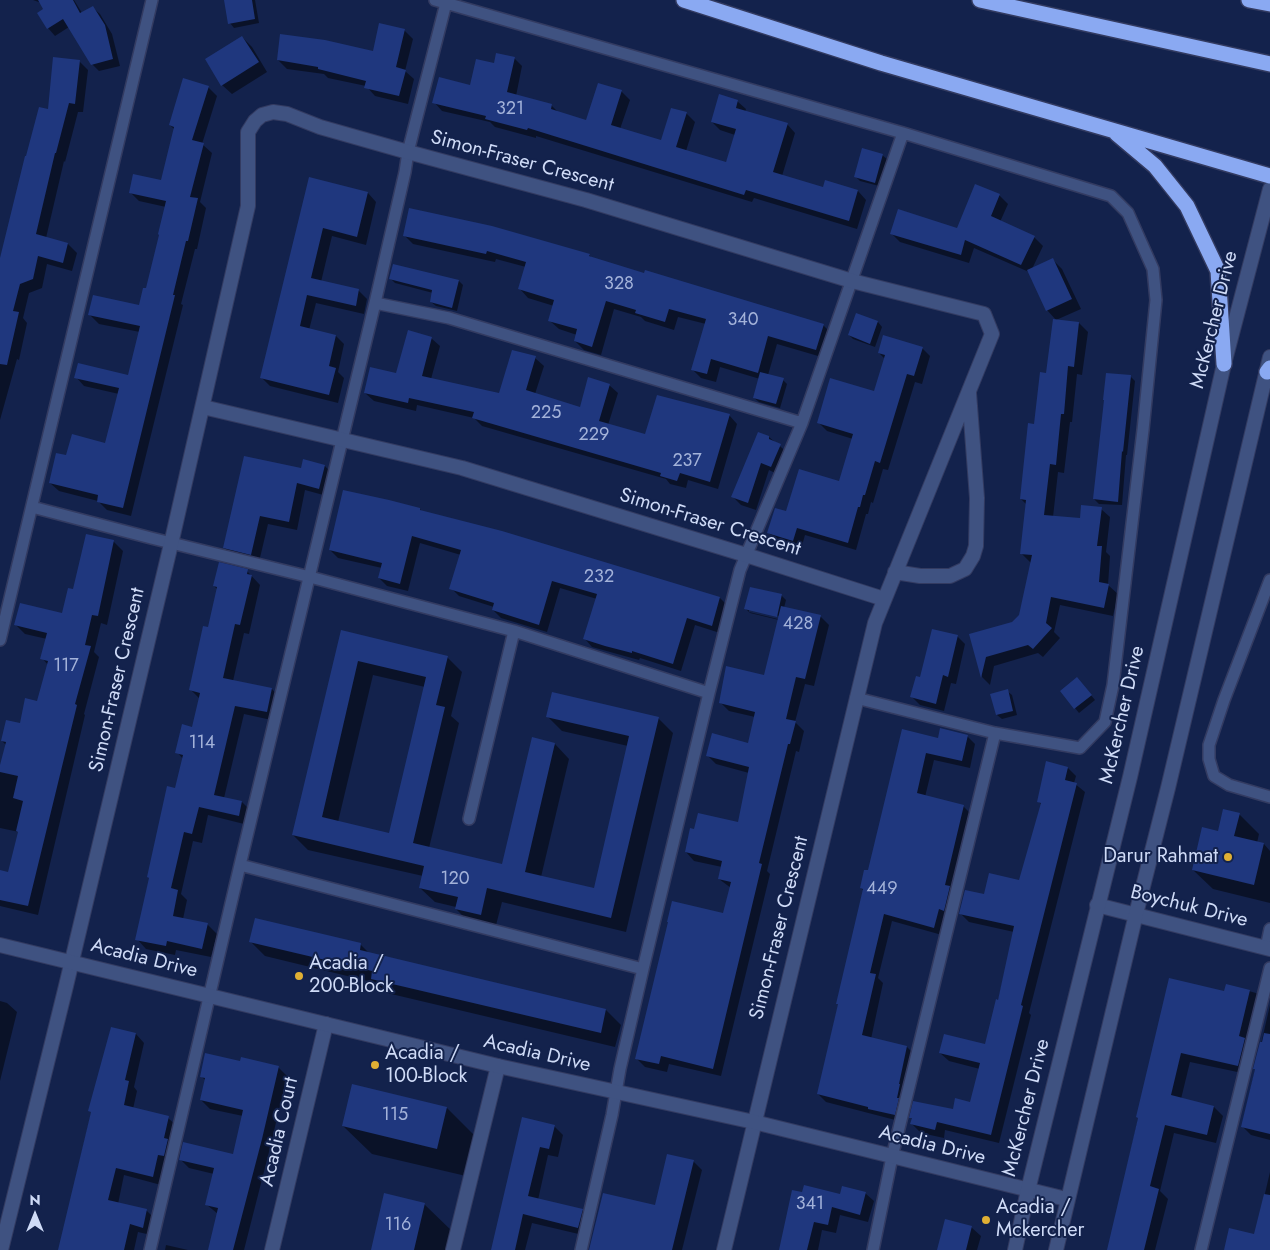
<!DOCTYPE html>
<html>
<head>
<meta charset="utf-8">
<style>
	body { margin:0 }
	#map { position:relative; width:1270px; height:1250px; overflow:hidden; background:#13224c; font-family:Jost,sans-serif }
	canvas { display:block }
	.north { position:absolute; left:10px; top:1190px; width:50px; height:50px; -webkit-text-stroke:4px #13224c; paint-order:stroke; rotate:0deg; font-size:14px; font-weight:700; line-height:20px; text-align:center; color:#cfdbf7 }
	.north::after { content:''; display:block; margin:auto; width:18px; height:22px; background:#cfdbf7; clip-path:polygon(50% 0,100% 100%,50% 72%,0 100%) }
</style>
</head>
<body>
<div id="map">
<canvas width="1270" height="1250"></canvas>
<div class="north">N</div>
</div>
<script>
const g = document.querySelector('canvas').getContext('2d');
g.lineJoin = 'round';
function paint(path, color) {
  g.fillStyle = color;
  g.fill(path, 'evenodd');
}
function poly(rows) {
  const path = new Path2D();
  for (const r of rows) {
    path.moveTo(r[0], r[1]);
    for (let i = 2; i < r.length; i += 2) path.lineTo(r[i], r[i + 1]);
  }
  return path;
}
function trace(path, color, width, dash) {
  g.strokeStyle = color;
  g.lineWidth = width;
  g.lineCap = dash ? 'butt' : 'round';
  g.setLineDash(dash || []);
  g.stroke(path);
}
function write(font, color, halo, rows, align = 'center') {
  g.font = font + ' Jost,sans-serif';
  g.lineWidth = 4;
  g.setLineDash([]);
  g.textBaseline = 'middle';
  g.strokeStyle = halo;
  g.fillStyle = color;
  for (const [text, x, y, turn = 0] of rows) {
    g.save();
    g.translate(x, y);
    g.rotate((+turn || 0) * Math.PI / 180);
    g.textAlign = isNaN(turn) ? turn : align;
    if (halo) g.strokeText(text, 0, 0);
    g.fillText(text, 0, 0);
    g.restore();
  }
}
const shadow = poly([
	[33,0,74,0,82,13,92,7,100,14,112,34,120,66,99,71,92,64,69,27,55,36,48,28,50,6],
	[225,0,255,0,259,23,234,28,230,23],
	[404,30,413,39,405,71,414,79,408,104,375,96,366,86,328,78,324,74,287,69,278,60,373,53],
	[242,37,252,47,267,72,232,94,222,85],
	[514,58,522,66,516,96,551,105,559,113,587,121,621,91,630,100,620,129,662,142,686,113,695,122,686,151,726,163,735,135,720,130,712,122,737,101,746,109,745,112,787,124,795,133,782,176,824,188,825,182,858,191,866,200,857,229,754,198,752,202,536,136,536,138,495,127,490,122,442,111,434,102,471,87,495,65],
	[79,61,88,70,83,112,78,112,65,162,64,161,46,238,68,244,77,253,72,271,47,264,42,288,29,293,23,318,27,323,19,360,17,359,0,420,0,268,49,111],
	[208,87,217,96,202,144,212,153,200,202,206,208,197,249,195,249,181,304,183,305,131,516,107,510,98,501,59,491,50,483,67,457,106,444,119,394,84,386,76,377,129,376,140,332,99,324,90,315,140,306,147,290,166,207,139,201,130,192,162,182,175,130,170,125],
	[882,155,887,159,879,186,860,181,855,176],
	[310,179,368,193,376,202,366,245,332,236,321,282,359,291,367,299,364,314,316,303,309,330,336,336,344,344,338,372,344,378,338,403,270,386,261,377],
	[999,195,1008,204,1000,222,1034,237,1043,246,1032,269,1053,260,1062,269,1081,309,1056,320,1047,310,1029,272,974,248,969,263,900,242,891,233,957,229],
	[405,236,589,255,592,258,645,274,823,325,832,334,825,358,777,344,768,375,783,380,787,384,780,408,759,402,754,398,760,379,720,367,716,382,701,378,692,369,706,324,678,317,674,330,645,321,641,317,614,309,601,355,584,350,575,341,577,335,559,329,550,321,554,306,528,298,520,289,526,267,496,259,495,262,413,244],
	[391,279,459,281,463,285,457,311,436,306,431,302,433,293,395,283],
	[878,322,882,327,875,347,853,339,849,335],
	[1079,323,1088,332,1082,375,1077,374,1072,422,1070,422,1064,473,1058,472,1053,517,1081,520,1101,509,1110,517,1106,552,1110,556,1108,585,1118,594,1113,616,1060,605,1054,632,1060,638,1043,657,1038,653,994,666,990,685,982,677,970,635,1013,623,1020,615,1031,563,1022,554,1026,504,1021,499,1036,425,1048,374],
	[431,338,440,346,431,379,500,395,535,358,544,366,535,394,580,409,609,385,618,393,608,425,646,436,729,415,737,424,718,489,688,480,686,488,670,484,666,479,482,426,474,418,417,405,416,411,374,401,365,393,397,374],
	[922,348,930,356,922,384,915,382,888,470,883,469,873,503,871,502,868,514,866,514,856,550,805,535,801,549,777,541,769,533,787,513,840,483,853,439,827,431,819,423,875,392,885,359,879,353],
	[1131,377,1135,381,1127,455,1126,455,1122,505,1099,504,1094,499],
	[769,437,788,453,779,475,769,470,756,510,741,505,733,497],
	[304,461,325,466,333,475,327,496,305,490,297,530,268,524,259,562,233,556,224,548,302,469],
	[420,509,422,512,502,532,720,598,728,606,720,633,695,625,681,671,640,658,639,660,592,647,585,639,597,599,560,588,547,632,501,618,493,610,494,607,459,596,451,588,461,555,420,543,408,591,387,586,379,578,382,568,338,558,330,550],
	[87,535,114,542,123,551,107,625,101,623,94,652,99,657,84,714,85,715,38,915,0,906,0,871,9,873,19,832,0,828,0,770,6,745,2,741,21,724,38,702,48,665,42,658,47,639,25,634,16,625,63,615,74,590],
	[247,571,260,585,249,634,244,633,233,681,272,689,281,699,276,721,244,714,224,798,242,802,251,811,248,825,208,815,202,843,193,841,181,894,187,900,183,919,207,924,217,934,211,957,176,950,175,955,146,949,137,939,150,879,148,877,176,790,183,759,177,752,193,728,200,699,191,690,209,629,218,590,214,586],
	[781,595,786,600,784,608,821,617,829,625,814,686,805,684,795,722,804,731,799,752,796,751,767,871,770,874,721,1076,669,1064,667,1072,645,1067,637,1059,724,915,731,888,719,879,722,867,694,861,686,852,739,824,749,773,716,764,707,755,749,745,755,717,729,711,720,702,765,676,779,620,750,613,746,609],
	[749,609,783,617,782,620,749,612],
	[342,632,447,657,462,672,451,716,459,723,429,848,503,865,555,744,569,759,541,877,595,890,628,746,562,731,547,716,658,718,673,733,626,932,502,902,495,929,471,924,456,909,456,907,435,902,420,888,423,876,308,850,293,835],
	[373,675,425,687,390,834,338,822],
	[957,636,965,644,956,684,951,683,944,711,920,705,912,697,921,679],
	[1081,683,1095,700,1079,713,1075,708],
	[1007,691,1012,695,1017,715,1002,719,997,715],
	[903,731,939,739,967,736,975,744,970,768,934,760,925,797,963,806,971,814,942,935,892,921,878,978,883,983,871,1039,907,1047,915,1055,903,1122,826,1102,818,1094,864,891,861,888,869,872],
	[1068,768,1076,776,1074,783,1085,792,1029,1013,1031,1015,999,1143,945,1130,944,1138,921,1133,912,1124,913,1120,911,1117,954,1111,971,1104,980,1069,949,1061,940,1053,986,1045,998,1001,1014,932,969,922,960,913,985,895,1020,882,1042,805,1038,801],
	[1239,814,1259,834,1257,843,1264,844,1270,851,1270,903,1213,889,1193,870,1219,833],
	[256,920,361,945,370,954,606,1010,621,1025,615,1047,387,993,376,983,265,956,251,942],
	[1170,979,1225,993,1227,985,1256,993,1265,1001,1247,1074,1190,1062,1181,1099,1214,1107,1223,1116,1216,1143,1174,1133,1160,1191,1168,1199,1155,1250,1108,1250],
	[0,1001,7,1003,17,1012,0,1081],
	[1270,1005,1270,1140,1251,1135,1242,1126],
	[111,1028,136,1034,144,1043,134,1087,137,1091,133,1109,168,1118,177,1126,161,1185,124,1175,118,1204,147,1211,155,1219,151,1235,138,1232,134,1250,59,1250],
	[241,1063,278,1067,287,1076,270,1148,244,1250,209,1250,218,1214,207,1205,214,1174,189,1168,180,1159,234,1155,243,1116,210,1109,201,1100,205,1080,201,1076],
	[447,1108,475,1136,466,1176,372,1154,343,1126],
	[523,1119,554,1126,563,1135,558,1157,548,1155,538,1200,582,1210,591,1219,587,1236,532,1223,525,1250,493,1250],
	[693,1161,702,1170,682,1250,590,1250,656,1207],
	[1270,1172,1270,1250,1225,1250,1255,1236],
	[865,1193,874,1201,868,1222,840,1215,836,1233,822,1230,818,1250,780,1250,841,1195],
	[424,1204,453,1232,449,1250,373,1250],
	[971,1227,981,1236,977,1250,938,1250],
	[166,1245,188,1250,165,1250]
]);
const building = poly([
	[38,0,73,0,80,13,93,6,105,25,113,59,91,65,63,19,47,29,37,13,43,9],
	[224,0,252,0,255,19,228,24],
	[379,23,405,29,396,67,406,70,399,96,364,88,366,81,318,69,318,67,277,60,280,34,325,40,373,51],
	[242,36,259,62,221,86,205,59],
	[496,53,515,57,507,92,552,104,551,109,586,120,598,83,622,90,611,125,661,140,671,108,687,112,676,147,726,162,736,129,711,122,719,94,738,100,736,108,788,123,773,172,823,187,825,180,858,190,849,221,746,190,744,195,528,128,527,130,485,119,486,116,432,103,439,77,470,85,476,59,494,63],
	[53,57,80,60,75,104,69,103,56,153,55,153,36,234,68,243,63,263,38,256,33,279,20,284,13,311,19,312,7,365,0,364,0,258,25,156,26,156,39,107,48,109],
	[183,78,209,86,192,140,204,143,190,197,198,198,188,241,186,241,173,295,175,295,123,508,97,502,98,495,49,483,56,453,66,455,72,434,105,443,119,388,74,378,78,363,128,375,140,326,88,315,93,295,139,305,143,288,146,288,159,235,158,234,166,201,129,193,133,174,161,180,174,127,169,125],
	[862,148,883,154,875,183,854,177],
	[309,177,368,192,357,237,323,228,311,278,359,289,356,306,307,295,300,326,336,335,329,366,336,368,329,395,260,378],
	[975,184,1000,194,991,216,1035,236,1021,265,965,240,961,255,890,234,898,209,957,228],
	[409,208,492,226,590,254,589,256,644,273,645,270,824,324,816,350,768,336,758,373,711,359,707,374,691,370,706,319,669,309,665,322,635,313,636,310,606,301,592,347,574,341,577,329,548,321,554,300,518,289,526,262,487,251,486,254,403,236],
	[1053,258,1072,299,1046,311,1027,270],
	[393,264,459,280,452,308,430,302,432,290,389,279],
	[856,313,878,321,870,344,848,335],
	[1053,319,1079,322,1074,367,1068,366,1064,414,1061,414,1056,465,1050,464,1044,515,1080,518,1081,505,1102,507,1097,546,1102,546,1099,582,1109,584,1104,608,1051,597,1046,623,1052,628,1033,649,1028,645,986,657,981,678,969,634,1012,622,1019,615,1032,555,1020,554,1026,500,1020,499,1028,423,1034,424,1040,372,1046,373],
	[408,330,432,337,422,376,499,393,512,350,536,356,526,390,580,407,588,377,610,384,599,421,645,434,657,395,730,414,710,482,680,473,677,481,660,476,661,473,472,418,474,412,409,398,408,403,364,393,370,367,396,373],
	[883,335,923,347,914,376,907,374,880,463,875,461,865,495,863,495,860,507,858,507,848,543,797,528,793,541,767,533,775,508,786,511,799,469,839,481,853,434,817,423,830,378,874,391,885,355,878,353],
	[760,372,784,378,776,404,753,398],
	[1106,373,1131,375,1123,452,1122,451,1118,502,1093,499,1104,400,1103,400],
	[758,432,769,436,769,439,781,444,771,467,761,463,748,503,731,497],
	[244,456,301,468,303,459,325,465,319,489,297,483,289,522,260,516,251,555,223,548],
	[343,490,389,500,420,508,420,510,502,531,720,597,712,626,687,618,673,664,632,651,632,653,605,646,583,639,597,594,552,581,539,625,517,618,492,610,494,603,449,589,461,550,412,536,400,584,378,578,382,563,329,550],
	[86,534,114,540,98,616,92,615,85,645,91,646,75,704,77,705,28,906,0,900,0,870,8,872,18,832,16,831,23,801,13,798,18,776,0,772,0,765,6,742,1,741,6,720,20,723,25,698,37,701,48,661,40,659,47,633,14,625,20,603,62,613,68,588,73,589],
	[219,562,248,569,247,574,252,575,240,625,235,624,223,678,272,688,267,712,235,706,214,795,242,801,239,816,199,807,192,834,184,832,171,888,178,890,173,916,208,923,202,949,167,941,166,946,135,940,149,878,147,877,167,786,175,788,183,755,175,753,182,724,192,727,200,693,189,690,203,626,208,627,217,587,213,586],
	[750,587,782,594,777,617,744,609],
	[781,606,821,615,805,679,796,677,786,719,796,721,790,744,788,744,759,863,762,864,713,1069,661,1056,659,1064,635,1059,668,922,667,922,672,901,723,913,731,882,718,879,722,861,685,852,690,828,694,829,698,813,738,822,749,767,706,756,712,733,748,743,755,712,719,703,726,666,764,675],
	[932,629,958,635,948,677,943,675,936,704,910,697,916,676,920,677],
	[341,630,448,656,436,705,445,707,413,843,502,864,532,737,555,743,525,872,594,888,629,736,546,717,552,692,659,717,611,918,487,888,481,915,455,909,458,897,419,888,424,866,292,835],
	[358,661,426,677,389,833,322,817],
	[1077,677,1092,695,1074,709,1060,691],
	[1008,689,1013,711,996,715,990,694],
	[940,728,968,735,962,761,926,753,917,793,964,805,945,885,950,886,944,911,939,909,934,928,884,914,870,973,876,974,862,1035,907,1046,899,1084,900,1084,897,1098,899,1098,895,1115,868,1109,868,1107,817,1094,838,1004,836,1004,863,889,860,888,864,870,868,870,902,729,938,738],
	[1046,761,1068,767,1065,780,1077,783,1021,1005,1023,1006,991,1135,937,1122,935,1130,910,1124,912,1118,909,1118,913,1101,953,1109,955,1098,970,1102,980,1063,939,1053,944,1034,985,1044,996,999,998,1000,1014,926,959,914,965,890,984,894,989,873,1019,880,1041,803,1037,802],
	[1223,809,1240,813,1234,836,1264,843,1254,885,1192,870,1202,827,1218,831],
	[255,918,361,943,360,950,606,1009,601,1033,371,979,372,971,249,942],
	[1169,978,1224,991,1226,984,1250,990,1239,1036,1245,1038,1238,1066,1181,1053,1171,1095,1214,1106,1207,1135,1165,1125,1150,1186,1159,1189,1144,1250,1107,1250,1138,1118,1136,1117],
	[111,1027,136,1033,125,1080,129,1081,124,1105,169,1116,164,1138,168,1139,164,1156,158,1155,153,1177,116,1168,108,1200,147,1209,143,1228,130,1224,124,1250,58,1250,91,1112,88,1111],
	[1264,1033,1270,1034,1270,1134,1241,1127,1255,1069,1253,1069,1260,1042,1262,1042],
	[205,1053,240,1061,241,1057,279,1066,262,1139,233,1250,208,1250,218,1208,205,1205,214,1168,179,1160,183,1142,233,1154,243,1110,200,1100,205,1078,200,1077],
	[352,1084,447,1107,437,1149,342,1126],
	[522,1117,555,1125,549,1149,540,1147,528,1196,583,1209,578,1228,523,1214,515,1250,491,1250],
	[667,1154,694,1160,672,1250,589,1250,603,1193,655,1205],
	[804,1185,840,1194,842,1186,866,1192,860,1215,832,1207,828,1225,814,1222,807,1250,779,1250,792,1190,802,1192],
	[384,1193,425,1203,414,1250,371,1250],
	[1264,1194,1270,1195,1270,1250,1224,1250,1229,1228,1254,1234],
	[945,1219,972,1226,966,1250,937,1250]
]);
const service = poly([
	[435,0,903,133,1111,196,1128,213,1153,269,1156,300,1143,430,1113,685,1105,722,1080,748,995,733,856,698],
	[375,303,449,318,802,423],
	[32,507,151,538,310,577,514,631,709,693],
	[1270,580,1224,700,1209,745,1209,759,1214,776,1229,785,1270,797],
	[0,640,152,0],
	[469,819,514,631],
	[240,865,643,969],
	[1266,948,1270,929],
	[150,1250,240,865,375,303,405,172,408,152,446,3],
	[581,1250,612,1115,620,1069,643,969,709,693,740,570,802,423,903,133],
	[873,1250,892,1157,995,733],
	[1201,1250,1270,968]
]);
const minor = poly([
	[203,407,462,468,746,555,884,599],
	[895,572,920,576,950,576,965,569,973,556,976,546,977,498,969,393],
	[1,1250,66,986,171,544,248,206,248,132,255,121,262,115,273,112,287,114,320,127,408,152,586,200,852,281,984,314,992,334,875,623,724,1250],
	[272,1250,326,1024],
	[453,1250,498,1066]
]);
const tertiary = poly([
	[1097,905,1270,949],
	[0,945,498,1066,754,1122,1066,1199]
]);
const secondary = poly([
	[1015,1250,1028,1190,1130,777,1224,364,1270,189],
	[1056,1250,1136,914,1168,788,1270,357]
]);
const motorway = poly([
	[684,0,881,63,1270,176],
	[980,0,1270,64],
	[1249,0,1270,4],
	[1117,134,1155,166,1187,206,1218,271,1224,364],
	[1267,372,1270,368]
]);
const markers = [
	[1228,857,5,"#e0b034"],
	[299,976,5,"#e0b034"],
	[375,1065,5,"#e0b034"],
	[986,1220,5,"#e0b034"]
];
const numberNames = [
	["321",510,110],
	["328",619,285],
	["340",743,321],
	["225",546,414],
	["229",594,436],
	["237",687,462],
	["232",599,578],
	["428",798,625],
	["117",66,667],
	["114",202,744],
	["120",455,880],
	["449",882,890],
	["115",395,1116],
	["341",810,1205],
	["116",398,1226]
];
const streetNames = [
	["Simon-Fraser Crescent",522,162,15],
	["McKercher Drive",1215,320,-76],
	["Simon-Fraser Crescent",710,523,17],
	["Simon-Fraser Crescent",118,680,-77],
	["McKercher Drive",1123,715,-77],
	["Boychuk Drive",1189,907,14],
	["Simon-Fraser Crescent",780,928,-76],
	["Acadia Drive",144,959,14],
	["Acadia Drive",537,1054,13],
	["McKercher Drive",1027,1108,-76],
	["Acadia Court",280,1132,-77],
	["Acadia Drive",932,1146,14]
];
const poiNames = [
	["Darur Rahmat",1218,857,"right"],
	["Acadia /",309,964],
	["200-Block",309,987],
	["Acadia /",385,1054],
	["100-Block",385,1077],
	["Acadia /",996,1208],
	["Mckercher",996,1231]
];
paint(shadow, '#0007');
paint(building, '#1f377e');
trace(service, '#333b61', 14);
trace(minor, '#333b61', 16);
trace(tertiary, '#333b61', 16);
trace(secondary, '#333b61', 16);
trace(motorway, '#333b61', 18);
trace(service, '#3f5281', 11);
trace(minor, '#3f5281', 14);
trace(tertiary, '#3f5281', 14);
trace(secondary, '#3f5281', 14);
trace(motorway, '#8aa9f2', 15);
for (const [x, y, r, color] of markers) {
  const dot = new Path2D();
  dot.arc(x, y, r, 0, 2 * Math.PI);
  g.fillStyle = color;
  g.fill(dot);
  trace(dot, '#13224c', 2);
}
write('18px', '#a3b2d9', null, numberNames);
write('20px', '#cfdbf7', '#13224c', streetNames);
write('20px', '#cfdbf7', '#13224c', poiNames, 'left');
</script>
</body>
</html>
